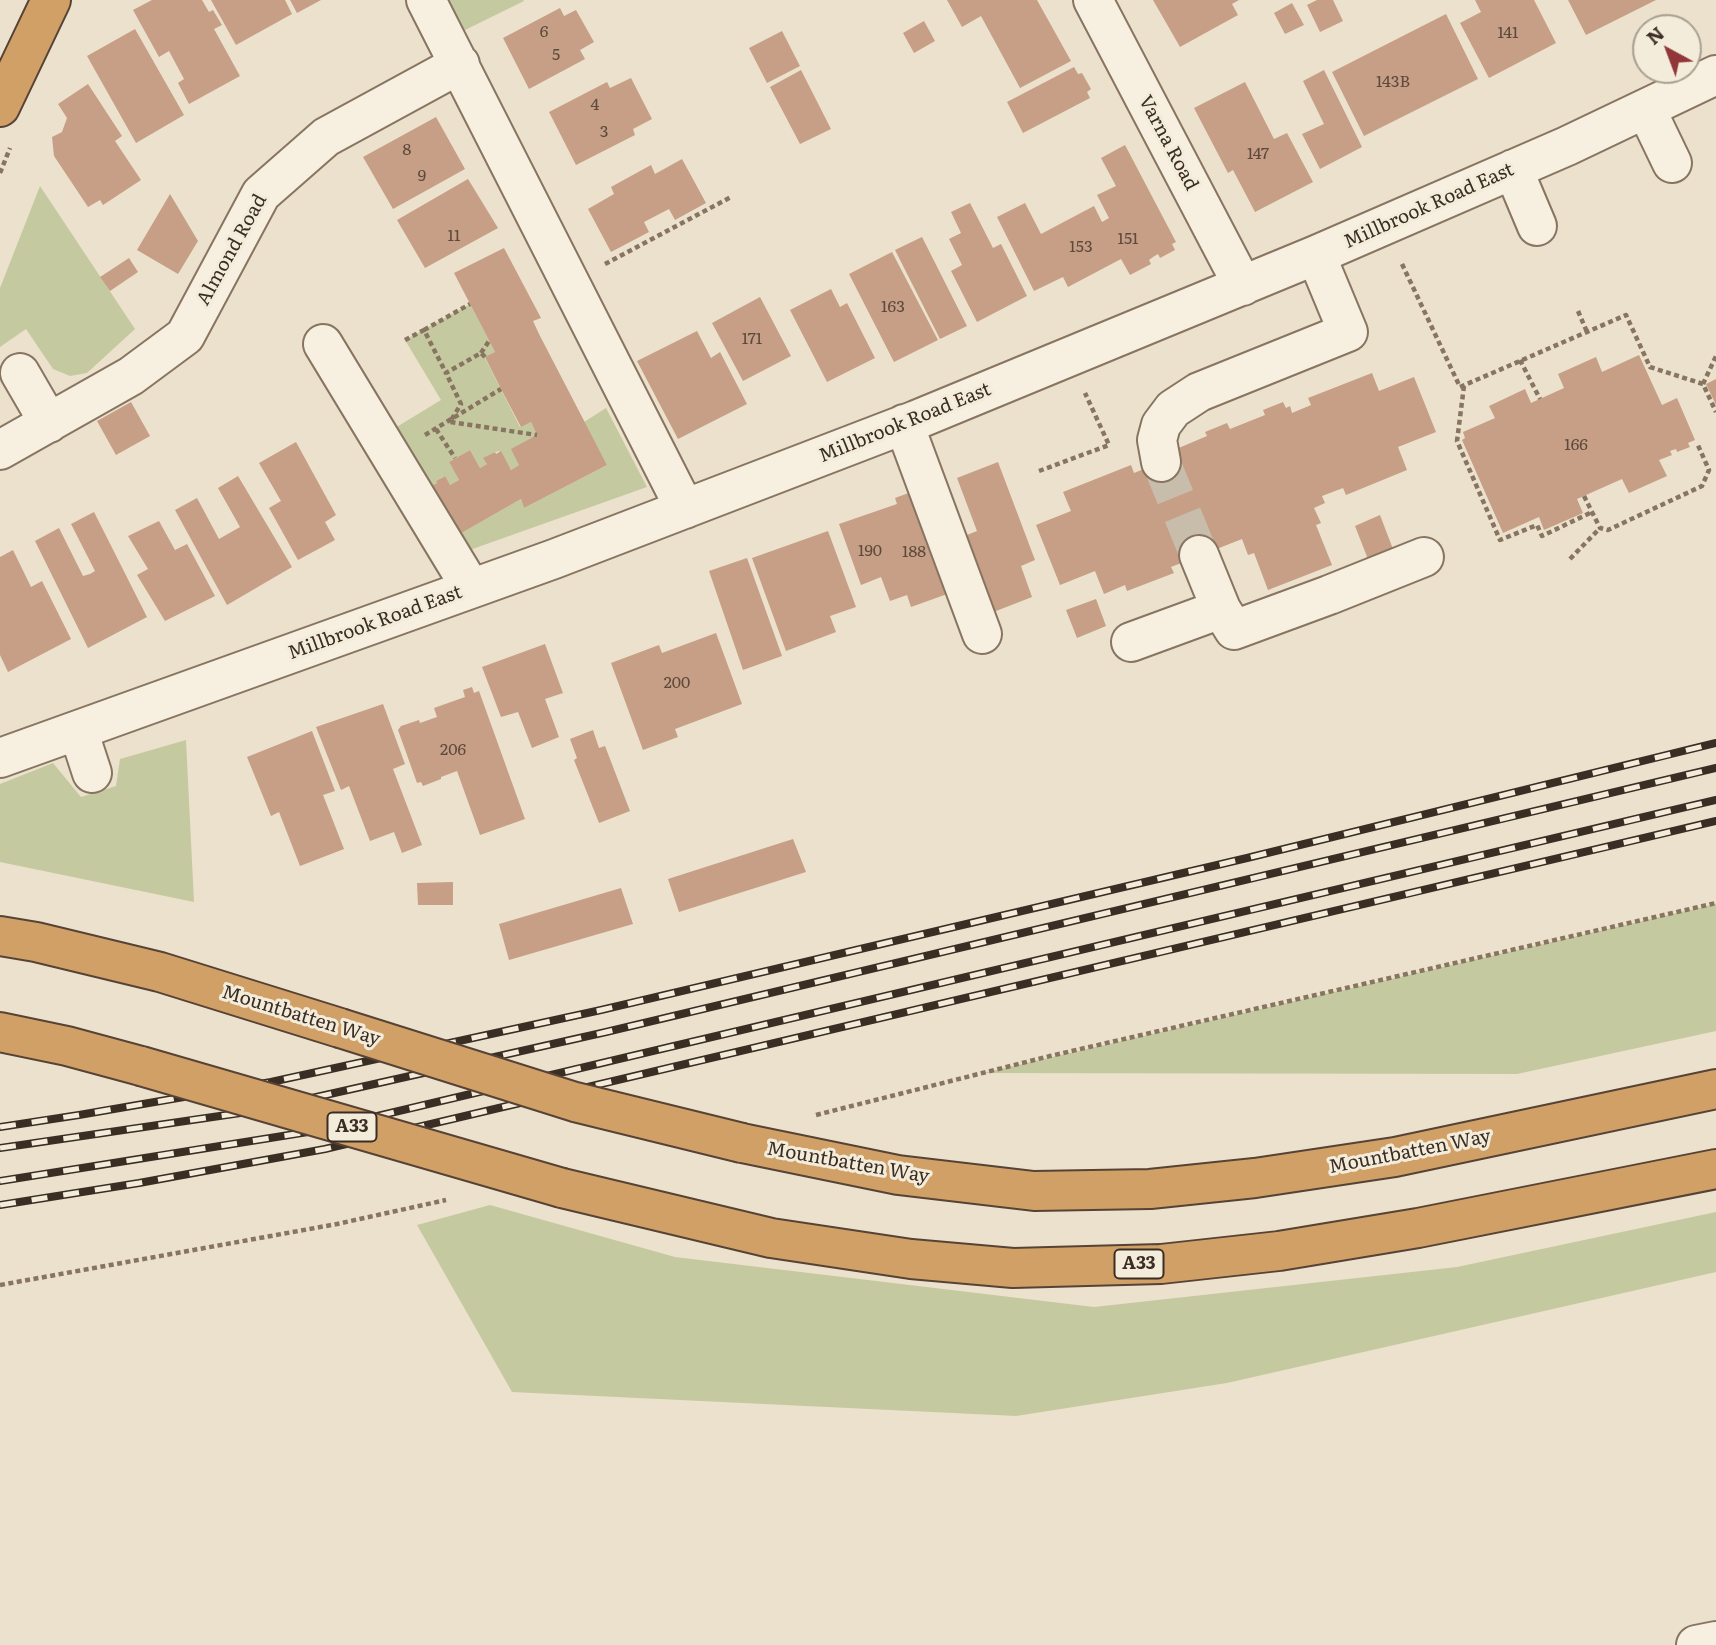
<!DOCTYPE html>
<html>
<head>
<meta charset="utf-8">
<style>
	body { margin:0 }
	#map { position:relative; width:1716px; height:1645px; overflow:hidden; background:#ece1cc; font-family:Literata,serif }
	canvas { display:block }
	.north { position:absolute; left:1632px; top:14px; width:70px; height:70px; box-sizing:border-box; background:#f4ecdb; border:2px solid #aaa091; border-radius:50%; rotate:319deg; font-size:19px; font-weight:700; line-height:28px; text-align:center; color:#3a2d23 }
	.north::after { content:''; display:block; margin:auto; width:24px; height:32px; background:#913739; clip-path:polygon(50% 0,100% 100%,50% 72%,0 100%) }
</style>
</head>
<body>
<div id="map">
<canvas width="1716" height="1645"></canvas>
<div class="north">N</div>
</div>
<script>
const g = document.querySelector('canvas').getContext('2d');
g.lineJoin = 'round';
function paint(path, color) {
  g.fillStyle = color;
  g.fill(path, 'evenodd');
}
function poly(rows) {
  const path = new Path2D();
  for (const r of rows) {
    path.moveTo(r[0], r[1]);
    for (let i = 2; i < r.length; i += 2) path.lineTo(r[i], r[i + 1]);
  }
  return path;
}
function trace(path, color, width, dash) {
  g.strokeStyle = color;
  g.lineWidth = width;
  g.lineCap = dash ? 'butt' : 'round';
  g.setLineDash(dash || []);
  g.stroke(path);
}
function write(font, color, halo, rows, align = 'center') {
  g.font = font + ' Literata,serif';
  g.lineWidth = 6;
  g.setLineDash([]);
  g.textBaseline = 'middle';
  g.strokeStyle = halo;
  g.fillStyle = color;
  for (const [text, x, y, turn = 0] of rows) {
    g.save();
    g.translate(x, y);
    g.rotate((+turn || 0) * Math.PI / 180);
    g.textAlign = isNaN(turn) ? turn : align;
    if (halo) g.strokeText(text, 0, 0);
    g.fillText(text, 0, 0);
    g.restore();
  }
}
const green = poly([
	[446,0,523,0,524,1,461,32],
	[40,186,135,329,87,373,70,376,53,369,26,329,0,347,0,288],
	[470,304,495,352,485,358,520,427,531,422,537,435,519,465,511,470,500,451,495,452,484,458,487,464,480,468,470,450,449,462,459,480,450,485,444,476,436,481,437,483,425,489,390,431,441,400,405,340],
	[606,408,647,487,467,551,458,535,521,499,524,508,607,465,584,422],
	[186,740,194,902,0,862,0,784,53,763,81,797,116,786,120,759],
	[1716,904,1716,1031,1517,1074,983,1073],
	[490,1205,675,1257,1094,1307,1457,1267,1716,1212,1716,1272,1227,1383,1016,1416,512,1392,417,1225]
]);
const building = poly([
	[152,0,202,0,209,12,213,10,222,25,214,29,240,76,189,104,178,83,184,79,169,51,159,57,133,10],
	[211,0,285,0,292,14,236,45],
	[290,0,321,0,297,13],
	[947,0,1037,0,1071,61,1020,88,981,16,962,27],
	[1153,0,1239,0,1232,4,1238,15,1180,47],
	[1317,0,1333,0,1343,21,1320,32,1307,5],
	[1475,0,1534,0,1556,43,1489,78,1460,23,1481,12],
	[1568,0,1656,0,1586,35],
	[1292,3,1304,25,1285,34,1274,13],
	[560,8,564,16,576,10,594,42,580,50,585,59,529,89,503,38],
	[1446,14,1478,79,1364,136,1332,72],
	[924,21,935,41,914,53,903,33],
	[135,29,184,115,136,143,87,56],
	[782,31,800,66,767,83,749,48],
	[1074,67,1078,74,1082,73,1091,89,1087,92,1090,98,1023,133,1007,102],
	[801,70,831,129,800,144,770,87],
	[1324,70,1362,147,1320,169,1302,134,1324,124,1303,81],
	[631,78,652,119,633,129,635,135,576,165,549,112,607,82,610,88],
	[1245,82,1274,139,1287,133,1313,182,1255,212,1233,170,1228,173,1194,108],
	[88,84,122,136,115,141,141,180,103,205,100,200,88,207,54,156,52,137,62,132,67,118,58,104],
	[436,117,465,169,393,209,363,157],
	[1125,145,1176,242,1172,244,1175,250,1160,258,1158,254,1153,257,1149,260,1151,264,1130,275,1121,259,1068,287,1063,277,1034,291,997,217,1025,203,1041,234,1094,206,1102,222,1109,218,1097,195,1116,186,1101,158],
	[682,159,706,203,675,220,669,209,644,222,649,232,611,252,588,209,614,194,611,187,651,165,655,174],
	[468,179,498,228,425,268,397,220],
	[170,194,198,241,178,274,137,250],
	[970,203,993,248,1001,244,1027,296,977,322,951,271,962,265,949,239,961,233,951,212],
	[922,237,967,326,940,339,895,250],
	[504,248,541,318,533,321,539,334,607,465,524,508,521,499,458,535,431,486,437,483,436,481,445,476,450,485,459,480,449,462,470,450,480,468,487,464,483,458,495,452,496,454,501,451,511,470,519,465,511,449,537,435,531,422,521,427,501,389,485,357,495,352,454,273],
	[892,252,938,340,894,362,849,274],
	[129,258,138,272,110,291,100,277],
	[831,289,840,307,847,303,875,358,827,382,790,310],
	[760,297,791,356,743,381,712,323],
	[697,331,711,358,720,352,747,404,678,439,637,361],
	[1639,355,1662,405,1677,398,1695,440,1688,443,1690,447,1677,452,1676,449,1670,451,1672,455,1659,460,1667,476,1629,493,1622,479,1577,499,1583,513,1544,530,1539,517,1503,533,1462,440,1465,438,1463,432,1495,418,1489,406,1525,389,1531,403,1564,388,1558,374,1596,357,1602,372],
	[1372,373,1379,391,1414,377,1436,432,1398,447,1407,470,1346,495,1343,488,1322,496,1325,503,1314,508,1321,523,1316,525,1332,565,1268,590,1254,553,1248,555,1242,539,1171,567,1174,573,1127,591,1125,585,1104,594,1095,571,1060,585,1036,525,1071,511,1063,492,1131,465,1134,473,1169,459,1167,453,1207,436,1205,432,1227,423,1230,429,1265,415,1263,410,1283,402,1286,408,1290,406,1292,413,1311,405,1308,398],
	[1716,379,1716,405,1706,384],
	[131,402,150,436,116,455,97,421],
	[296,442,336,515,325,522,335,540,298,560,269,508,281,501,259,463],
	[998,462,1035,560,1021,566,1032,597,991,613,962,537,977,531,957,478],
	[238,476,292,567,227,605,175,510,197,498,219,539,240,527,218,488],
	[914,491,950,593,911,607,907,595,890,601,881,577,861,585,839,524,897,504,895,498],
	[94,512,147,617,88,648,35,541,59,528,83,576,90,574,95,571,71,524],
	[1380,515,1396,557,1371,567,1355,526],
	[159,521,175,550,187,544,215,596,165,621,137,575,148,569,128,536],
	[828,531,856,607,830,616,836,632,786,651,752,558],
	[13,550,31,587,42,581,71,639,8,672,0,655,0,557],
	[747,558,782,656,743,670,709,571],
	[1096,599,1106,626,1077,638,1066,610],
	[716,633,742,704,675,729,678,737,643,750,611,663,659,645,662,653],
	[545,644,563,693,545,699,559,737,532,748,518,712,501,717,482,667],
	[472,687,474,693,479,691,525,819,480,835,457,771,441,777,441,779,423,786,421,782,417,783,398,730,401,726,419,720,420,723,437,717,434,708,465,697,463,690],
	[383,704,405,764,393,769,422,845,402,853,394,832,370,841,349,786,341,790,316,727],
	[593,730,599,748,605,746,630,811,599,823,574,760,577,758,570,739],
	[312,731,335,791,323,795,344,849,300,866,279,812,271,816,247,757],
	[793,839,806,872,679,912,668,879],
	[453,882,453,905,418,905,417,883],
	[621,888,633,924,509,960,499,924]
]);
const minorTunnel = poly([
	[1161,462,1199,555]
]);
const path = poly([
	[0,173,10,148],
	[605,264,731,197],
	[1402,264,1460,387,1626,315,1650,367,1703,384,1716,412],
	[1578,311,1587,332],
	[424,330,470,304],
	[405,340,424,330,446,373],
	[481,353,489,341],
	[485,357,481,353,446,373,461,404,450,422,537,435],
	[1520,360,1540,399],
	[1703,384,1716,356],
	[1464,386,1457,441,1500,540,1537,525,1542,536,1592,512],
	[436,429,455,458],
	[425,435,501,389],
	[1039,471,1109,445,1085,393],
	[1584,496,1600,528,1608,530,1702,486,1709,470,1697,443],
	[1570,559,1600,528],
	[816,1115,1050,1056,1716,903],
	[0,1285,337,1224,446,1200]
]);
const minor = poly([
	[426,0,685,509],
	[1093,0,1243,286],
	[1646,109,1672,163],
	[1513,169,1537,226],
	[323,344,471,588],
	[20,373,49,423],
	[904,424,982,634],
	[0,450,131,376,185,336,261,194,326,137,460,64],
	[1161,462,1157,440,1161,425,1173,409,1199,392,1348,332,1316,255],
	[1221,609,1234,630,1329,595,1424,557],
	[1131,642,1221,609,1199,555],
	[78,730,92,773],
	[0,758,554,559,916,420,1316,255,1567,146,1716,75],
	[1696,1645,1716,1641]
]);
const highway = poly([
	[0,107,51,0],
	[0,936,36,942,160,972,340,1028],
	[0,1032,67,1046,141,1066],
	[742,1143,898,1175,1034,1191,1150,1189,1255,1178,1395,1157,1716,1089],
	[562,1188,771,1238,911,1259,1013,1268,1161,1264,1279,1251,1418,1228,1716,1169]
]);
const rail = poly([
	[0,1127,79,1115,271,1082,601,1010,1247,858,1716,743],
	[0,1148,254,1111,606,1032,1716,768],
	[0,1181,314,1131,1716,800],
	[0,1205,139,1183,325,1149,1716,821]
]);
const highwayBridge = poly([
	[340,1028,575,1102,742,1143],
	[141,1066,562,1188]
]);
const numberNames = [
	["6",544,32],
	["141",1508,33],
	["5",556,55],
	["143B",1393,82],
	["4",595,105],
	["3",604,132],
	["8",407,150],
	["147",1258,154],
	["9",422,176],
	["11",454,236],
	["151",1128,239],
	["153",1081,247],
	["163",893,307],
	["171",752,339],
	["166",1576,445],
	["190",870,551],
	["188",914,552],
	["200",677,683],
	["206",453,750]
];
const shields = [
	[352,1127,49],
	[1139,1264,49]
];
const shieldNames = [
	["A33",352,1127],
	["A33",1139,1264]
];
const streetNames = [
	["Varna Road",1168,143,62],
	["Millbrook Road East",1429,206,-24],
	["Almond Road",232,250,-61],
	["Millbrook Road East",905,423,-22],
	["Millbrook Road East",375,623,-20],
	["Mountbatten Way",301,1016,17],
	["Mountbatten Way",1410,1152,-11],
	["Mountbatten Way",848,1163,10]
];
paint(green, '#c5c9a0');
paint(building, '#c69f86');
trace(minorTunnel, '#c8bdaa', 38, [38, 19]);
trace(minor, '#877561', 42);
trace(highway, '#564335', 42);
trace(path, '#877561', 4.5, [5, 3.5]);
trace(minor, '#f7efdf', 38);
trace(highway, '#d1a067', 38);
trace(rail, '#3a2d23', 8);
trace(rail, '#f4ecdb', 5, [16]);
trace(highwayBridge, '#564335', 42, []);
trace(highwayBridge, '#d1a067', 38);
write('16px', '#5d4a3c', null, numberNames);
for (const [x, y, w] of shields) {
  const box = new Path2D();
  box.roundRect(x - w / 2, y - 14.5, w, 29, 5);
  g.fillStyle = '#f4ecdb';
  g.fill(box);
  trace(box, '#3a2d23', 2);
}
write('bold 18px', '#3a2d23', null, shieldNames);
write('19px', '#3a2d23', '#f4ecdb', streetNames);
</script>
</body>
</html>
